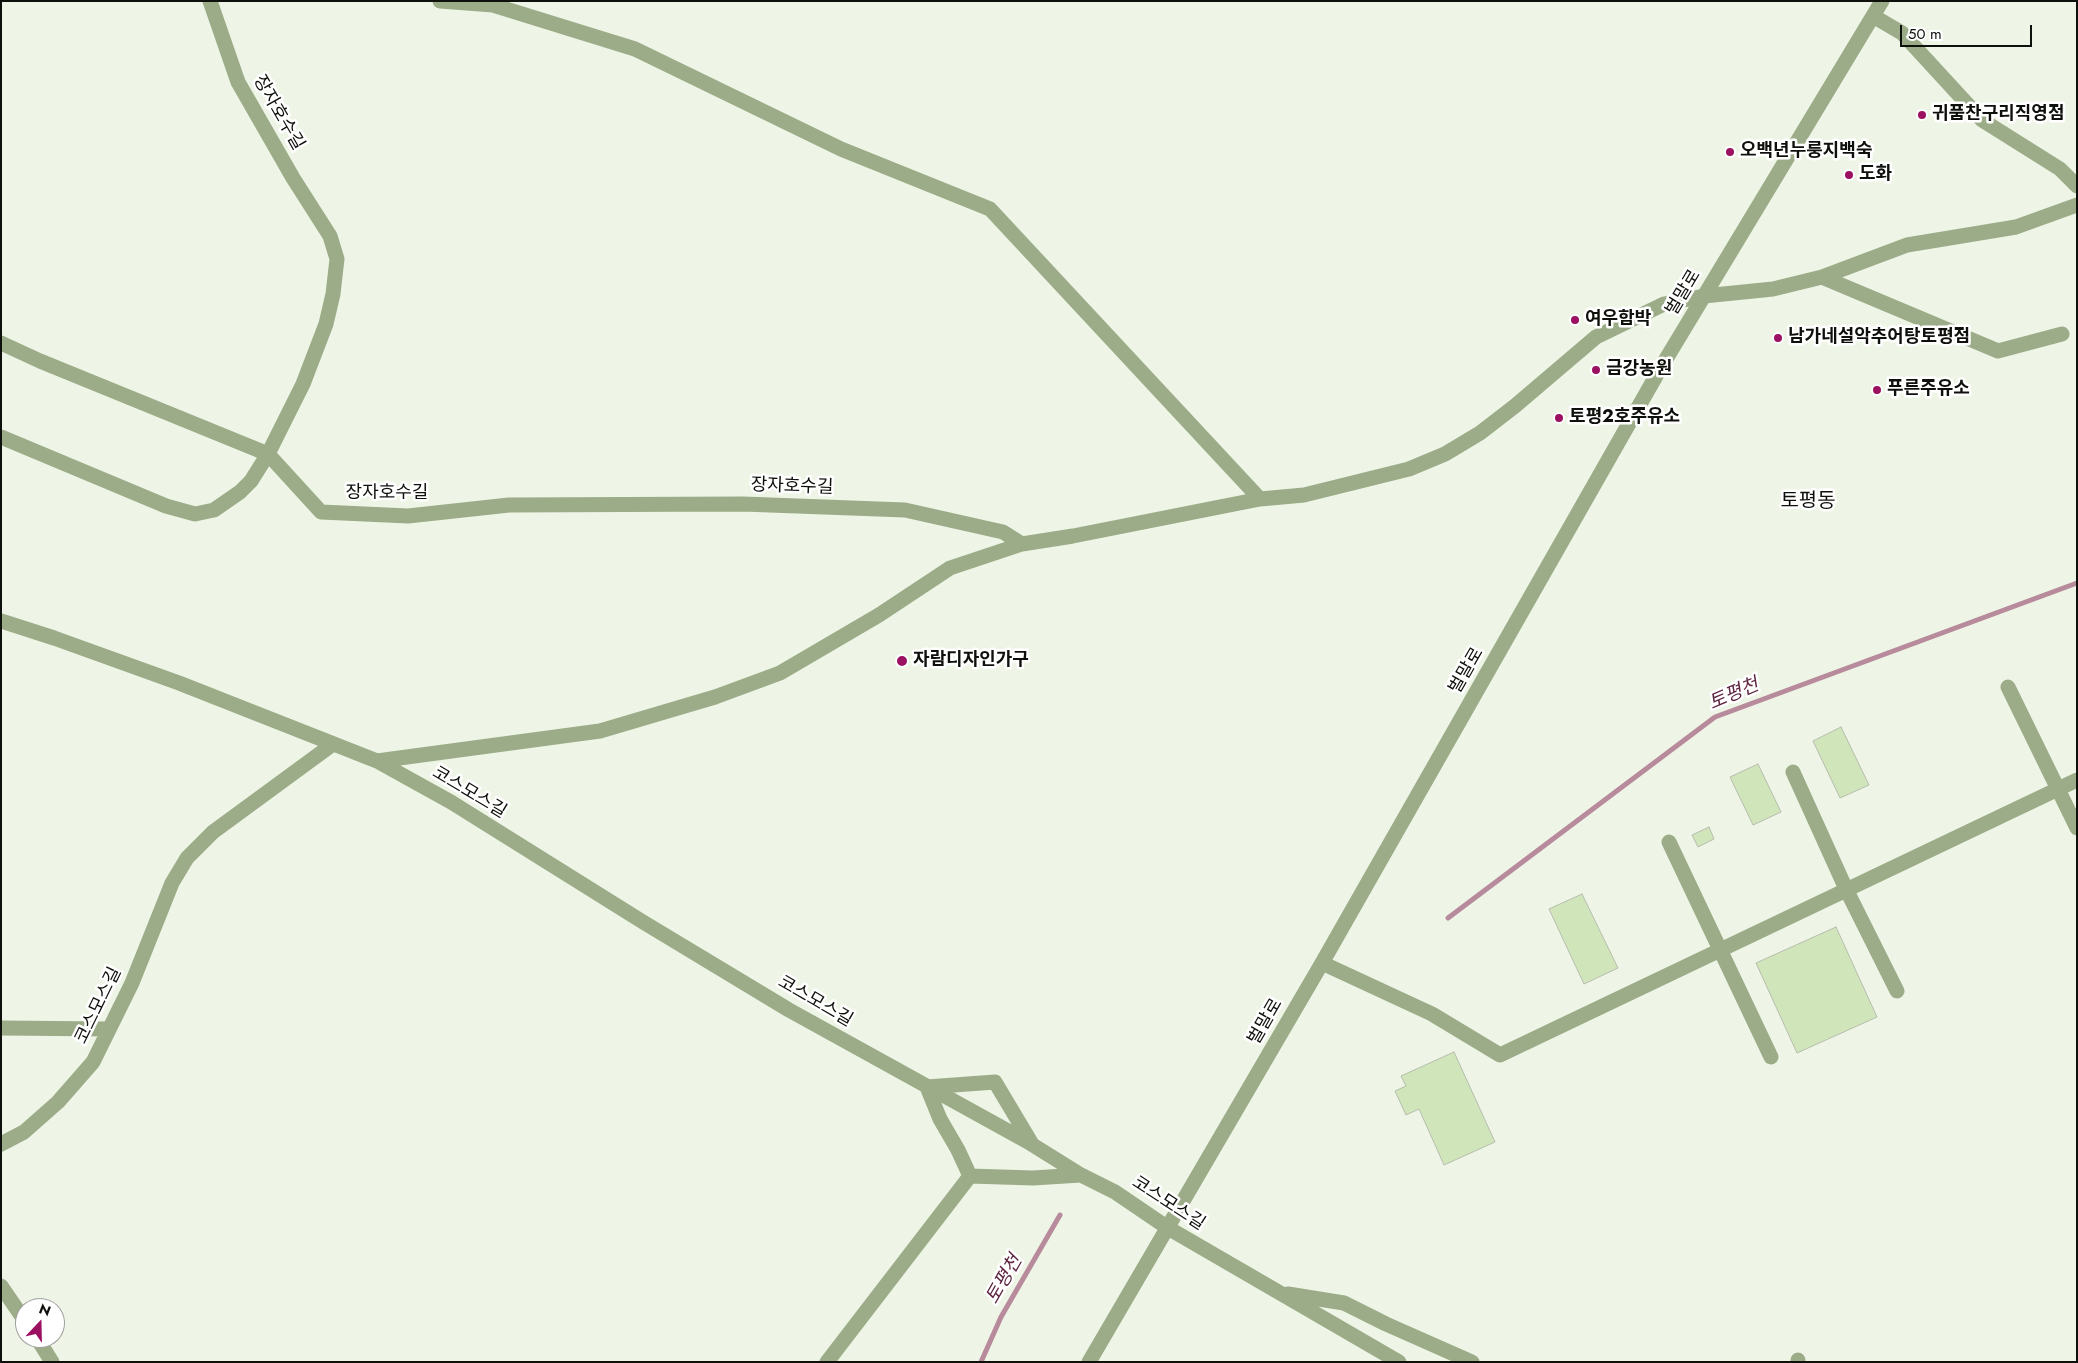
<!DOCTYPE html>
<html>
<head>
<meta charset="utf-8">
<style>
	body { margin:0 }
	#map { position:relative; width:2078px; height:1363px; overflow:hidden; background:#eef5e6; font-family:Jost,sans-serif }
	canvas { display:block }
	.frame { position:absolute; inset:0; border:2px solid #0e100b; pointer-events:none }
	.north { position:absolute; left:15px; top:1298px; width:50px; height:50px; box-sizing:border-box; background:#fff; border:1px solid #9f9f9d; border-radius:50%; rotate:21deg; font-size:14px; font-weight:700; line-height:20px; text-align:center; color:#0e100b }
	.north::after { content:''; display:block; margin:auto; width:18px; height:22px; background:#9b1060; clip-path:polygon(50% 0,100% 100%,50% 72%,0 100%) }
	.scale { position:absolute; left:1900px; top:25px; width:132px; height:22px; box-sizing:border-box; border:2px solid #0e100b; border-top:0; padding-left:6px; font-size:15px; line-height:18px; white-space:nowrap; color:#0e100b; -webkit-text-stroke:4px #fff; paint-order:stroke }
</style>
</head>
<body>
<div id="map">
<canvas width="2078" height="1363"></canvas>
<div class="frame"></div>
<div class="north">N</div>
<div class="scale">50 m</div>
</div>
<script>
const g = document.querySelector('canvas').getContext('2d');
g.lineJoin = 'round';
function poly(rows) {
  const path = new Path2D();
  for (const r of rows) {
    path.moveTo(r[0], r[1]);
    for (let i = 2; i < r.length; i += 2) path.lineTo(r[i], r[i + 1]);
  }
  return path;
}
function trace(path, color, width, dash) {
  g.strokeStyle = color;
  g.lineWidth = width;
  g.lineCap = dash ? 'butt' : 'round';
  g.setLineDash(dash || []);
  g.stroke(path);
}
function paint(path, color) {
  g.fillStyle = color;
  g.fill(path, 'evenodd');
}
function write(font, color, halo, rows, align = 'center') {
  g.font = font + ' Jost,"Noto Sans KR",sans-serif';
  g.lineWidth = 5;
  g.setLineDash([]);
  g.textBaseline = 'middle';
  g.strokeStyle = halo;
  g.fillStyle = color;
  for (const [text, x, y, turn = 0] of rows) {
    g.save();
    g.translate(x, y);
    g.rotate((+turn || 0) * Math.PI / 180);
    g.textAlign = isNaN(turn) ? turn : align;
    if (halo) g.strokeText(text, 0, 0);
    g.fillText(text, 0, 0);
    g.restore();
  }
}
const stream = poly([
	[1448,918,1715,717,2077,583],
	[981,1362,1001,1317,1060,1215]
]);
const building = poly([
	[1841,727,1869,785,1840,798,1813,741,1841,727],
	[1758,764,1781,812,1753,825,1730,777,1758,764],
	[1709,827,1714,839,1698,847,1692,835,1709,827],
	[1582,894,1618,968,1584,984,1549,909,1582,894],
	[1836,927,1877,1017,1797,1053,1756,963,1836,927],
	[1454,1052,1495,1142,1444,1165,1419,1109,1406,1115,1395,1091,1406,1086,1401,1076,1454,1052]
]);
const minor = poly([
	[210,1,238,82,293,178,330,236,337,259,333,294,326,324,303,384,268,454,321,512,408,516,509,505,743,504,905,510,1003,532,1022,544],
	[440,1,493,5,635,49,841,149,990,209,1260,499],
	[1873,16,1902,33,1982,120,2060,169,2077,186],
	[1822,277,1998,351,2062,334],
	[1,343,40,361,268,454,251,481,240,492,214,510,195,514,166,506,1,437],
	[1,621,54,638,179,683,377,761,451,802,643,922,789,1010,1028,1142,1081,1175,1115,1192,1168,1228,1399,1362],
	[2008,687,2077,828],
	[377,761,600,731,715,697,780,673,879,615,950,568,1022,544,1073,536,1260,499,1304,495,1409,469,1445,454,1480,433,1515,406,1596,337,1664,304,1704,296,1773,289,1822,277,1907,245,2016,227,2077,205],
	[1793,772,1846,889,1897,991],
	[1669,842,1771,1057],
	[1322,963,1432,1014,1500,1055,2077,780],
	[1,1028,109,1029],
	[1,1144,24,1132,58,1102,93,1062,132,983,172,883,187,858,213,832,333,744],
	[1032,1144,995,1082,927,1087,940,1119,958,1150,970,1176,1033,1178,1081,1175],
	[1,1286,25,1321],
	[1288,1294,1344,1303,1386,1324,1472,1362],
	[37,1338,52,1362],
	[827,1362,970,1176],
	[1089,1362,1322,963,1660,369,1882,1],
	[1798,1362,1798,1360]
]);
const markers = [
	[1922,115,5,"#9b1060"],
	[1730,152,5,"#9b1060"],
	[1849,175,5,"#9b1060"],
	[1575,320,5,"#9b1060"],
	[1778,338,5,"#9b1060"],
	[1596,370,5,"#9b1060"],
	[1877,390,5,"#9b1060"],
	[1559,418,5,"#9b1060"],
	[902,661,6,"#9b1060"]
];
const streetNames = [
	["장자호수길",278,113,60],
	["벌말로",1684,293,-59],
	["장자호수길",792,487,2],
	["장자호수길",387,494],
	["벌말로",1467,671,-60],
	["코스모스길",469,793,31],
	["코스모스길",815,1002,30],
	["코스모스길",99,1006,-64],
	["벌말로",1266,1022,-60],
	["코스모스길",1168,1204,33]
];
const poiNames = [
	["귀품찬구리직영점",1932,115],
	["오백년누룽지백숙",1740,152],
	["도화",1859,175],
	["여우함박",1585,320],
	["남가네설악추어탕토평점",1788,338],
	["금강농원",1606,370],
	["푸른주유소",1887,390],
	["토평2호주유소",1569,418],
	["자람디자인가구",913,661]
];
const waterNames = [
	["토평천",1734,695,-23],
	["토평천",1005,1280,-60]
];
const quarterNames = [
	["토평동",1808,502]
];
trace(stream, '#b78a9c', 5);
paint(building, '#d1e5ba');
trace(building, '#b6bcae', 1);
trace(minor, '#9cac88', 15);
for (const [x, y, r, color] of markers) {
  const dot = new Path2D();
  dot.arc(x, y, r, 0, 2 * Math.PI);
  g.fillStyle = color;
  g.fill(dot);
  trace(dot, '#fff', 2);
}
write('18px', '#0e100b', '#fff', streetNames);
write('bold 18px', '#0e100b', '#fff', poiNames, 'left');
write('italic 19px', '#5e2540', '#fff', waterNames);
write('20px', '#0e100b', '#fff', quarterNames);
</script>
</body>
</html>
